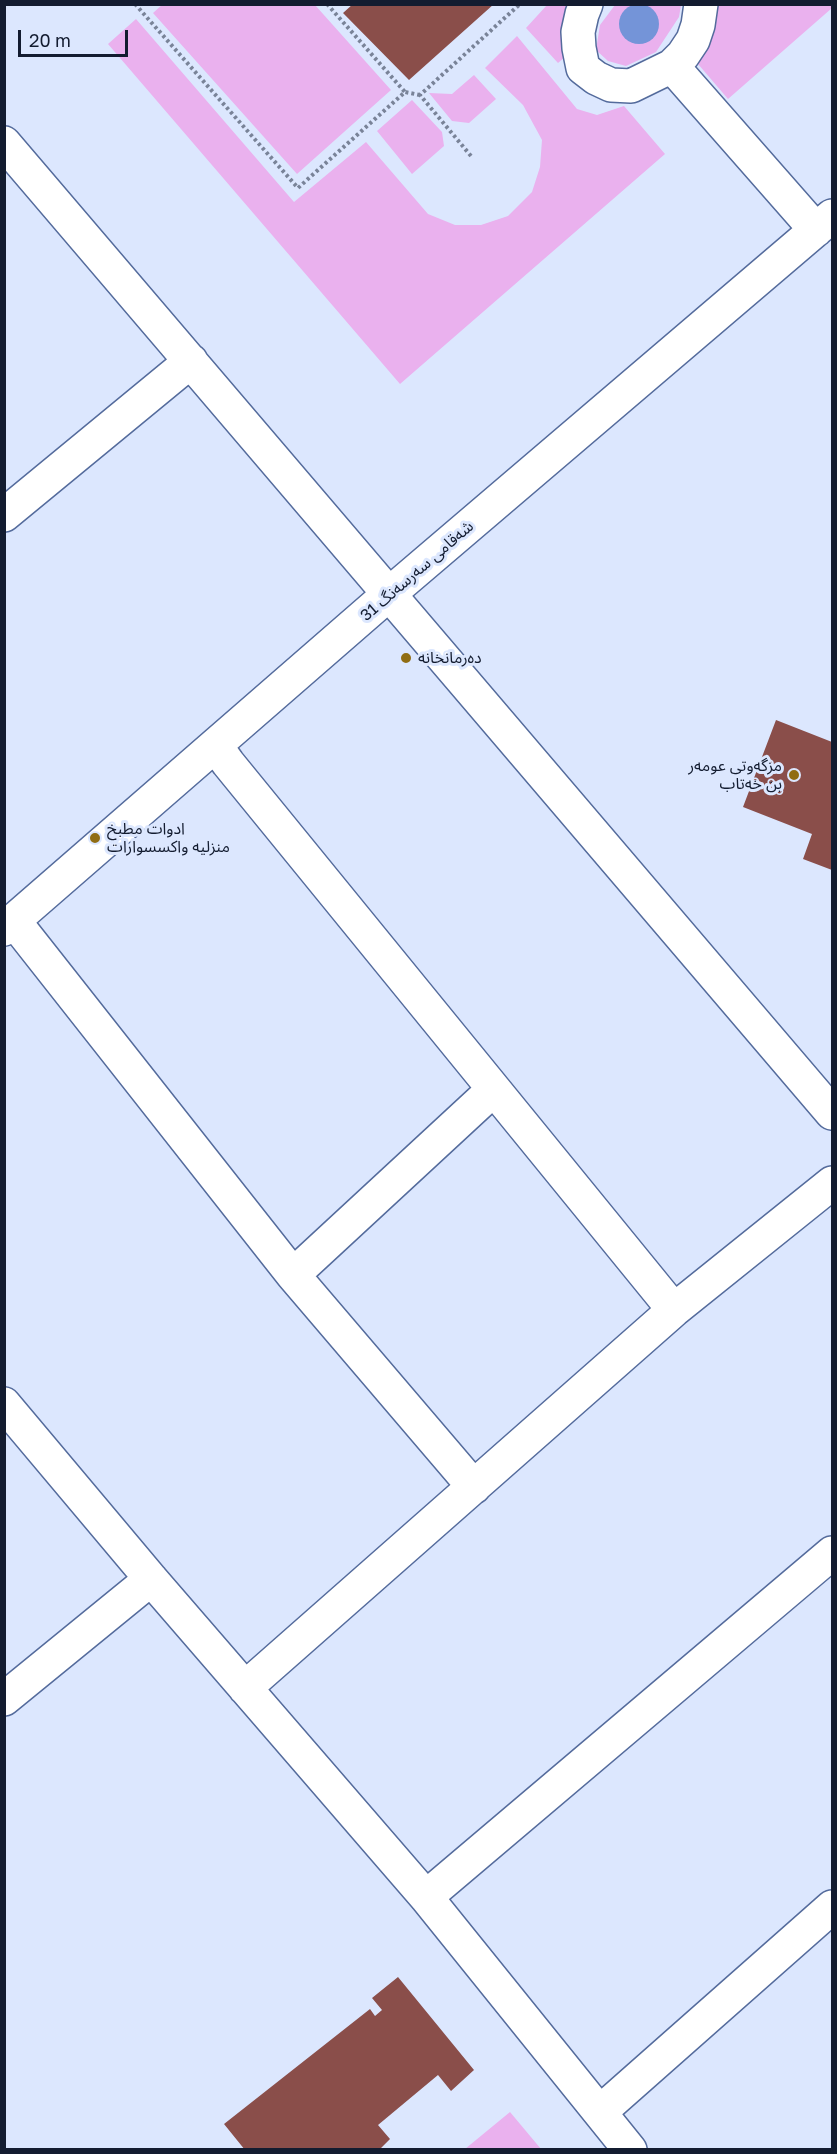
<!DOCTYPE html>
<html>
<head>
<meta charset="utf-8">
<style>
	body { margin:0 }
	#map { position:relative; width:837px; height:2154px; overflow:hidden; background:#dce7fe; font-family:"Golos Text",sans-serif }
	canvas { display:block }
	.frame { position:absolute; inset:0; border:6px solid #131c30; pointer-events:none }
	.scale { position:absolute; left:18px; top:30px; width:110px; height:27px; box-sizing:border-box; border:3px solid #131c30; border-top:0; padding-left:8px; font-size:18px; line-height:21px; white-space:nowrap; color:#131c30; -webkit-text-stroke:4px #dce7fe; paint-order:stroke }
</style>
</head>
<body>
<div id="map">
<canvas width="837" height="2154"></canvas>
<div class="frame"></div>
<div class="scale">20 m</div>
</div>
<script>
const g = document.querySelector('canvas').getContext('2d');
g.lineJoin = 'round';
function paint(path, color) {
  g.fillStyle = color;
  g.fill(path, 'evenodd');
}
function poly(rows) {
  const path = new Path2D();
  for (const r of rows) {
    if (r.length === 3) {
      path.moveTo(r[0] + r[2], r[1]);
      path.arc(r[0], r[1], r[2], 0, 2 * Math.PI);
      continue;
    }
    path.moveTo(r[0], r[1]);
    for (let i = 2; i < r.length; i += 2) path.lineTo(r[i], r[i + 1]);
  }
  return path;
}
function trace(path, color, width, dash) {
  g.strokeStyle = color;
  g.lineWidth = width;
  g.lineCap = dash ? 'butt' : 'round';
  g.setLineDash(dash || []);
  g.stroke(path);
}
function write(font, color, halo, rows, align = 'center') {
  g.font = font + ' "Golos Text","Noto Sans Arabic",sans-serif';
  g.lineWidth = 6;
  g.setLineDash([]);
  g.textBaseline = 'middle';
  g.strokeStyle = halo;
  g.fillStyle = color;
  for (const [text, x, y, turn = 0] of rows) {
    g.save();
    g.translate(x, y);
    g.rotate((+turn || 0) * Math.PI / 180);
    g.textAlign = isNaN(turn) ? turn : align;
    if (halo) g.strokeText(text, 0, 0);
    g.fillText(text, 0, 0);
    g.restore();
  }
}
const green = poly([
	[163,4,315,5,391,90,297,174,153,13],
	[547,5,571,5,565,57,558,63,526,28],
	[615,5,681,5,679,17,656,52,626,66,608,61,596,50,600,25],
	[712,5,832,5,832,8,728,99,692,57],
	[136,19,294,202,366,142,428,214,455,225,481,225,508,216,532,192,540,167,542,140,523,105,485,68,517,36,577,109,597,115,624,106,665,154,400,384,108,44],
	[474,75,496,99,469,123,452,121,429,93,452,94],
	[412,100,442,132,444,146,412,174,377,131],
	[510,2112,541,2149,465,2149]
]);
const water = poly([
	[639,24,20]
]);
const building = poly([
	[353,4,494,4,409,80,343,13],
	[776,720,832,742,832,870,803,859,812,834,743,807],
	[398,1977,474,2070,451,2091,438,2075,378,2125,390,2139,379,2150,245,2150,224,2124,370,2009,375,2016,382,2010,372,1998]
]);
const path = poly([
	[135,4,298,188,405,92,420,95],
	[327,4,405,92],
	[471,156,420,95,520,4]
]);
const minor = poly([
	[586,4,582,14,578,32,579,48,583,68,596,78,611,85,631,86,672,66,683,55,693,40,698,25,701,4],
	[672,66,816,230],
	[4,143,832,1113],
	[4,515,191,361],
	[216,746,228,763,674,1310],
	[14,921,293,1275,474,1487],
	[4,929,389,594,832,216],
	[293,1275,493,1090],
	[4,1404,151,1579,426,1897,630,2150],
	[245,1688,674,1310,832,1183],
	[4,1699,151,1579],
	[426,1897,832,1553],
	[600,2112,832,1907]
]);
const markers = [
	[406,658,6,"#906d13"],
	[794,775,6,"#906d13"],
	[95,838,6,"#906d13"]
];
const streetNames = [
	["شەقامی سەرسەنگ 31",417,571,-41]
];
const poiNames = [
	["دەرمانخانە",418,658],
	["مزگەوتی عومەر",782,766,"right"],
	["بن خەتاب",782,784,"right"],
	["ادوات مطبخ",107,829],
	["منزليه واكسسوارات",107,847]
];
paint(green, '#eab1ee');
paint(water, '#7494d8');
paint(building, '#8a4e4a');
trace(minor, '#546b9c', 36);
trace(path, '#798398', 4, [3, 3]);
trace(minor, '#fff', 33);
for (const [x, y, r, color] of markers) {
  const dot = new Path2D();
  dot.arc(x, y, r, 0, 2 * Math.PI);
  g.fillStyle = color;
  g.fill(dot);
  trace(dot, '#dce7fe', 2);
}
write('16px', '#131c30', '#dce7fe', streetNames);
write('16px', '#131c30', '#dce7fe', poiNames, 'left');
</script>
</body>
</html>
